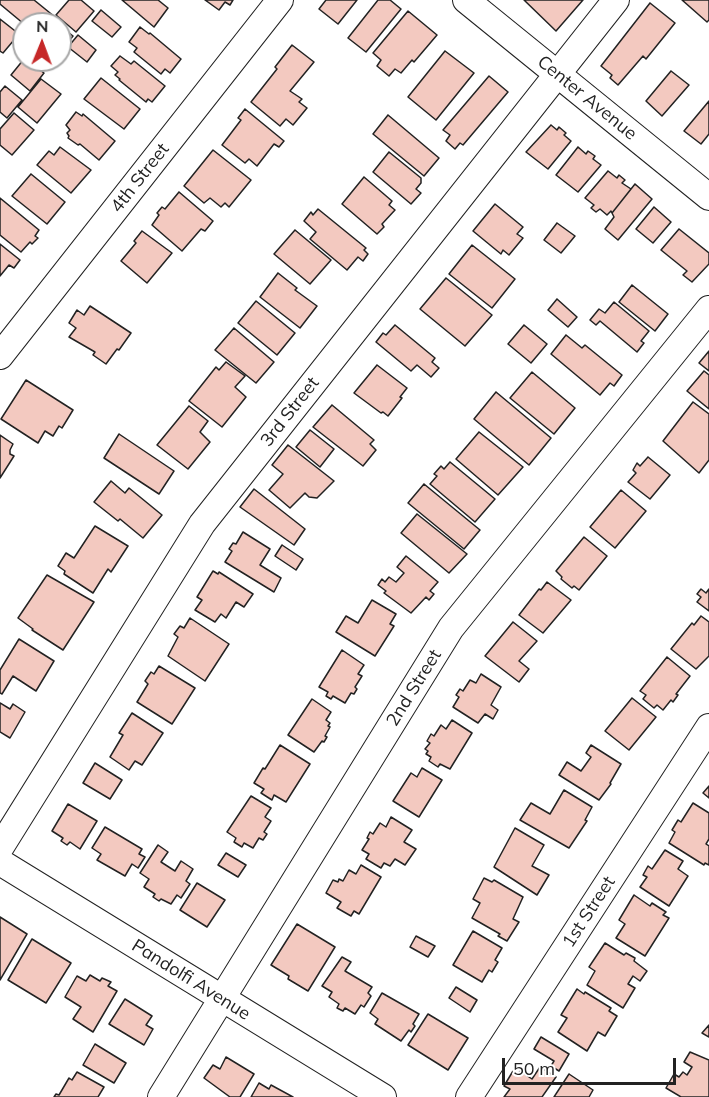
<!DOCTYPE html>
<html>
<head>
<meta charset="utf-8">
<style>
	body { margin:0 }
	#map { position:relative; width:709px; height:1097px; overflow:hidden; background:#fff; font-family:Mulish,sans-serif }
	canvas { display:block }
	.north { position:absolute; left:12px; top:12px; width:60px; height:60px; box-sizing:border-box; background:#fff; border:2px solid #a7a7a7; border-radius:50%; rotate:1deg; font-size:16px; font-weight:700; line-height:24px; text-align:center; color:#222 }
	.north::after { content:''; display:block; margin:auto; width:21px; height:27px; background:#c62828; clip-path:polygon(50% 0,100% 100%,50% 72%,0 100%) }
	.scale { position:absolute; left:502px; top:1058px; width:174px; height:27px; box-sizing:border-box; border:3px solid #222; border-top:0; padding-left:8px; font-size:18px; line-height:21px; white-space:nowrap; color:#222; -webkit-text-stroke:4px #fff; paint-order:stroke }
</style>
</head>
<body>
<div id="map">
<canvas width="709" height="1097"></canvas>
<div class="north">N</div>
<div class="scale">50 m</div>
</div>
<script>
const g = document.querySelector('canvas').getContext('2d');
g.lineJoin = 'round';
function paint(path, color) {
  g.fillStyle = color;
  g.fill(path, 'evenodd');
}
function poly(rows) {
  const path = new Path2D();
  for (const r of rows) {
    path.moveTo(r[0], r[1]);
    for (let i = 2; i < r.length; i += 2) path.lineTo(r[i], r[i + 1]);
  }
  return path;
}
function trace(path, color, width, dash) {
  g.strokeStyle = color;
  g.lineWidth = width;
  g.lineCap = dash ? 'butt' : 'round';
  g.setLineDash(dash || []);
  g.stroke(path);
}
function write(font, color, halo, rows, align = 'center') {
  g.font = font + ' Mulish,sans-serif';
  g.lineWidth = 4.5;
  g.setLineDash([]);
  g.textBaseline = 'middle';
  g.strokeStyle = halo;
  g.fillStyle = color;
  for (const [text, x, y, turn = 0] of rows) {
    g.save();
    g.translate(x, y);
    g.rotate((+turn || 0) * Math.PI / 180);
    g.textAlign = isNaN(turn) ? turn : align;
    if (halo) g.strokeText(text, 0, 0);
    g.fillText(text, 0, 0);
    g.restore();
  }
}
const building = poly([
	[0,0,34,0,55,17,49,24,38,24,33,20,30,24,24,24,0,4,0,0],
	[69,0,81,0,94,11,76,32,56,15,69,0],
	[122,0,158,0,168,8,154,27,122,0],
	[205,0,233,0,230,5,225,2,219,10,205,0],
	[326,0,357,0,338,24,319,9,326,0],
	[378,0,390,0,401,9,366,52,348,38,378,0],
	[524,0,583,0,556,31,524,0],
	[682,0,709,0,709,20,707,22,682,0],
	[650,3,675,23,646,59,643,56,618,85,610,78,612,75,601,66,650,3],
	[101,10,121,27,112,37,92,21,101,10],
	[408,11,437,35,414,62,412,60,401,73,395,69,389,76,377,66,381,60,373,53,408,11],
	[0,19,19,34,3,53,0,51,0,19],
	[60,26,73,36,60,52,60,26],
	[140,27,149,34,150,33,181,59,170,73,165,69,161,74,134,52,137,48,129,42,140,27],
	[78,35,96,50,87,62,68,47,78,35],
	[292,45,314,62,290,91,302,99,299,102,307,108,293,125,286,119,280,126,251,102,277,69,275,67,292,45],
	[445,51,474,73,436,120,408,97,445,51],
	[120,56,131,64,134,61,165,86,152,102,148,99,146,102,119,80,120,79,115,75,118,72,111,66,120,56],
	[24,59,44,73,30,91,11,75,24,59],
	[671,71,689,85,662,116,646,101,671,71],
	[489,76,508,92,463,145,460,143,455,149,446,141,450,135,443,130,489,76],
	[101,78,140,109,124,129,84,99,101,78],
	[41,79,61,94,37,123,18,107,41,79],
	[5,86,22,100,7,118,0,112,0,92,5,86],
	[709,101,709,134,701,144,684,131,709,101],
	[245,109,284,141,279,147,274,144,257,166,249,159,245,163,222,145,241,120,238,118,245,109],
	[76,112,82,116,83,114,115,141,99,160,80,144,78,145,68,138,69,136,67,133,70,130,66,125,76,112],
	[14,113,34,130,12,155,0,145,0,129,14,113],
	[388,115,439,158,424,176,373,134,388,115],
	[551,125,557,130,559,127,566,133,564,135,571,141,548,169,526,152,551,125],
	[60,147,91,170,71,193,37,165,49,151,54,155,60,147],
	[578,147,586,154,588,151,595,156,593,159,601,165,578,192,556,175,578,147],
	[213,150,251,180,229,207,225,203,221,207,210,198,204,203,184,186,213,150],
	[389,152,421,178,421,183,416,189,421,193,411,204,373,172,389,152],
	[608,171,617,178,619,175,625,180,622,183,631,189,612,213,611,211,607,215,600,209,596,212,591,208,594,205,585,198,608,171],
	[31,174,65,202,47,224,12,196,31,174],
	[364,177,392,201,389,205,395,210,382,224,384,227,377,234,342,204,364,177],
	[635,184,652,199,618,240,605,229,614,217,612,213,635,184],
	[179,192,213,221,205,231,201,229,182,251,152,225,159,215,157,213,162,207,165,209,179,192],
	[0,198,39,230,35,236,38,238,32,244,30,242,21,252,0,235,0,198],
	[495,204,523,227,517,234,523,238,509,255,503,250,501,254,473,231,495,204],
	[654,207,671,222,653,243,636,229,654,207],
	[318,209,366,248,364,250,368,254,363,261,358,257,347,270,310,239,316,232,304,221,311,212,313,215,318,209],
	[557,223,575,236,561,253,544,240,557,223],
	[679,229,709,253,709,264,692,282,683,275,687,271,661,250,679,229],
	[295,230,331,260,310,284,274,254,295,230],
	[142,231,172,253,147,283,121,261,136,243,134,241,142,231],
	[0,244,20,260,14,268,9,265,0,276,0,244],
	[472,245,515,279,492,308,449,274,472,245],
	[278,273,297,288,295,290,317,306,300,328,260,297,278,273],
	[446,278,492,315,465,346,420,309,446,278],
	[632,285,668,314,655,331,619,302,632,285],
	[557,299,577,317,568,327,548,310,557,299],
	[256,301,295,333,277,355,238,323,256,301],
	[614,302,649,331,641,341,644,343,637,352,600,321,596,325,590,320,599,309,605,313,614,302],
	[90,306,131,333,119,350,117,349,106,364,93,355,95,352,69,337,76,328,69,323,77,310,84,315,90,306],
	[395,325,435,358,432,362,439,368,431,377,417,365,411,371,376,342,383,333,386,335,395,325],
	[524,325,547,344,531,363,508,344,524,325],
	[234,328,274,362,256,383,215,350,234,328],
	[566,335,582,348,585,345,622,375,614,386,610,383,600,395,551,354,566,335],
	[709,351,709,371,699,363,709,351],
	[226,362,245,376,235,387,246,397,222,427,189,401,216,367,219,370,226,362],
	[377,365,407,388,400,397,402,398,388,416,383,412,381,413,354,393,377,365],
	[704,371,709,375,709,409,687,391,704,371],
	[532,372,575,408,554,434,510,398,532,372],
	[26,380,73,410,62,428,59,426,53,436,45,431,38,443,1,419,26,380],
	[496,392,551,438,529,465,474,419,496,392],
	[693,402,709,414,709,460,699,473,663,441,693,402],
	[332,405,374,440,370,444,376,450,363,466,313,427,332,405],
	[189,406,208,421,200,432,210,442,188,469,157,445,189,406],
	[310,430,334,449,320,467,296,447,310,430],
	[479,432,523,467,498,495,456,459,479,432],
	[119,434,174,471,159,494,104,458,119,434],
	[0,435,13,444,10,450,10,454,14,456,0,478,0,435],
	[288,445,334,481,317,498,309,497,305,493,290,508,269,490,283,474,272,465,288,445],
	[648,457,670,475,650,499,628,482,636,473,633,470,637,463,640,466,648,457],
	[450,462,495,499,475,522,430,484,437,476,434,474,441,466,444,469,450,462],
	[111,481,125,493,129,488,162,515,143,538,120,519,118,521,94,502,111,481],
	[424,484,480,530,464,549,408,503,424,484],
	[254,489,305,529,294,545,240,507,254,489],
	[621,490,646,511,615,548,590,527,621,490],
	[417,514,467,554,449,573,401,533,417,514],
	[95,526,128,546,111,572,108,569,93,593,64,574,65,571,58,566,66,553,74,558,95,526],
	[243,532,270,549,260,565,281,578,274,592,225,562,232,551,229,549,233,543,236,544,243,532],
	[584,537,607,556,579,590,574,586,572,588,561,579,562,577,556,571,584,537],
	[282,545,303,559,296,570,275,556,282,545],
	[406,556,438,582,430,591,434,594,429,600,426,597,411,613,384,593,386,591,378,585,382,579,385,582,389,577,396,582,404,573,397,567,406,556],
	[213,571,218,574,219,572,253,594,244,607,236,602,226,618,221,614,215,622,195,610,202,600,197,597,213,571],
	[47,575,94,602,63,650,32,630,33,629,18,618,47,575],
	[547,582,571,600,543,633,519,615,539,589,541,590,547,582],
	[701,589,706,593,709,589,709,611,697,602,701,597,697,594,701,589],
	[372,600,396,614,390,624,394,626,375,656,336,632,346,616,358,623,372,600],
	[701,616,709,622,709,656,696,669,671,649,692,623,694,625,701,616],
	[190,618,229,644,205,681,168,656,178,637,174,634,180,626,184,628,190,618],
	[513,622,537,641,519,661,529,669,519,682,485,656,513,622],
	[19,639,54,661,36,691,13,676,2,694,0,693,0,670,19,639],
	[342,650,364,665,358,674,362,676,355,687,357,689,354,694,351,693,345,703,333,696,331,699,326,696,328,692,319,687,342,650],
	[667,657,690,676,676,694,678,695,673,702,671,700,663,710,657,705,654,708,643,699,646,695,640,691,667,657],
	[159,666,195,688,172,724,137,702,148,684,145,681,151,672,154,674,159,666],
	[481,674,501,687,491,705,498,710,493,719,485,714,478,723,453,707,459,697,456,695,460,689,463,691,470,680,476,683,481,674],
	[632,698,656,717,629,750,605,731,632,698],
	[312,699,331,712,326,720,330,723,328,726,330,727,325,736,327,737,324,742,322,741,314,752,288,735,312,699],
	[0,703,10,709,13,704,25,712,10,738,0,732,0,703],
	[132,713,163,733,142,765,135,761,129,770,110,757,123,735,119,733,132,713],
	[452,720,472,733,450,769,440,764,438,767,429,761,431,757,426,754,428,751,425,749,430,743,427,741,431,734,434,736,441,725,446,729,452,720],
	[280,745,310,764,286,802,274,795,272,800,261,793,264,789,254,783,263,768,265,769,280,745],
	[591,745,621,764,610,783,611,784,599,800,559,775,567,762,581,771,591,757,586,753,591,745],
	[95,763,122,780,110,799,83,783,95,763],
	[422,768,442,780,419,817,393,801,411,773,417,777,422,768],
	[709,786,709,798,703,793,709,786],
	[564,790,592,807,585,820,587,821,569,848,520,820,531,803,550,814,564,790],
	[251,796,271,808,265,817,271,821,264,832,267,834,263,840,259,838,253,848,244,843,242,847,234,842,236,838,227,832,251,796],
	[693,803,709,813,709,839,706,844,709,846,709,865,705,863,704,865,669,843,675,832,672,830,678,820,681,822,693,803],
	[68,804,97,821,80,849,70,842,67,845,61,841,63,838,52,831,68,804],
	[391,817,412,830,404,842,416,849,405,865,395,859,390,866,384,863,381,868,366,859,369,854,362,850,369,839,367,838,370,832,373,834,380,823,386,827,391,817],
	[105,827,142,849,139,854,145,857,138,868,132,864,125,876,97,860,101,854,92,848,105,827],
	[515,828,544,845,532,866,549,875,537,895,494,867,515,828],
	[158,845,168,852,161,862,175,871,181,861,193,869,186,881,190,884,181,898,177,895,171,904,161,899,159,901,153,897,155,894,144,887,149,879,140,873,158,845],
	[665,850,683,861,678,869,688,876,669,906,640,887,647,877,643,875,648,866,652,869,665,850],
	[226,853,246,865,238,877,218,865,226,853],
	[361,865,381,877,359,914,354,911,351,916,337,908,341,902,326,893,333,880,338,882,339,879,343,881,349,870,356,874,361,865],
	[484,878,492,882,494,880,523,897,513,919,519,922,507,941,498,936,500,934,472,918,480,903,473,899,484,878],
	[197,883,225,900,207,927,180,910,197,883],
	[634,895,650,906,652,903,666,912,663,915,669,918,645,956,616,938,625,924,619,920,634,895],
	[0,917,27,934,0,980,0,917],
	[297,924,335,947,308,991,288,979,289,976,271,965,297,924],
	[473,931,502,948,495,960,498,962,492,972,489,970,482,982,453,965,473,931],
	[416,936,435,946,428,957,410,947,416,936],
	[32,939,71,963,46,1003,8,980,32,939],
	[605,943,624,955,626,953,635,958,634,961,647,971,640,981,633,976,628,984,635,988,623,1008,587,985,595,971,589,967,605,943],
	[342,957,351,962,345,971,372,987,368,993,371,996,364,1007,361,1005,355,1014,345,1008,343,1011,337,1008,339,1004,329,997,332,992,322,986,342,957],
	[90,975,100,981,102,978,111,982,108,986,117,991,93,1032,73,1019,81,1007,65,997,77,976,86,981,90,975],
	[456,987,477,1000,470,1012,449,998,456,987],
	[577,989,584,994,585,992,611,1008,609,1011,617,1016,605,1036,598,1032,587,1051,558,1032,567,1018,561,1015,577,989],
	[382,993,419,1014,413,1024,415,1026,411,1032,409,1030,401,1041,375,1024,378,1019,370,1013,382,993],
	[125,999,152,1016,146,1025,153,1029,144,1045,109,1024,125,999],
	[428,1014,468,1038,448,1070,408,1045,428,1014],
	[709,1025,709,1037,702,1033,709,1025],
	[541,1037,569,1054,559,1071,551,1066,554,1061,534,1049,541,1037],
	[95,1044,126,1063,114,1083,83,1065,95,1044],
	[690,1052,709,1060,709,1097,681,1097,666,1088,674,1074,679,1077,683,1072,687,1075,692,1067,684,1062,690,1052],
	[226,1057,254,1074,240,1097,230,1097,204,1078,213,1065,220,1069,226,1057],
	[540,1067,556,1077,542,1097,504,1097,510,1089,504,1086,513,1071,518,1075,520,1071,532,1079,540,1067],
	[77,1072,104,1087,98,1097,54,1097,56,1094,59,1095,69,1078,72,1080,77,1072],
	[569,1074,593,1090,589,1097,554,1097,569,1074],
	[259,1083,269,1089,271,1085,293,1097,251,1097,259,1083]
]);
const minor = poly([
	[466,0,709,197],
	[0,356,280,0],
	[0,848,202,524,616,0],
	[0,862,383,1097],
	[161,1097,451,628,709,309],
	[469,1097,709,727]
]);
const streetNames = [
	["Center Avenue",587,98,39],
	["4th Street",140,178,-52],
	["3rd Street",290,412,-52],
	["2nd Street",414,688,-58],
	["1st Street",589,912,-57],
	["Pandolfi Avenue",191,980,32]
];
paint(building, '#f3c9c0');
trace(building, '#222', 1.5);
trace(minor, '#222', 28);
trace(minor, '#fff', 26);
write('18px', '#222', '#fff', streetNames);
</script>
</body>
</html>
